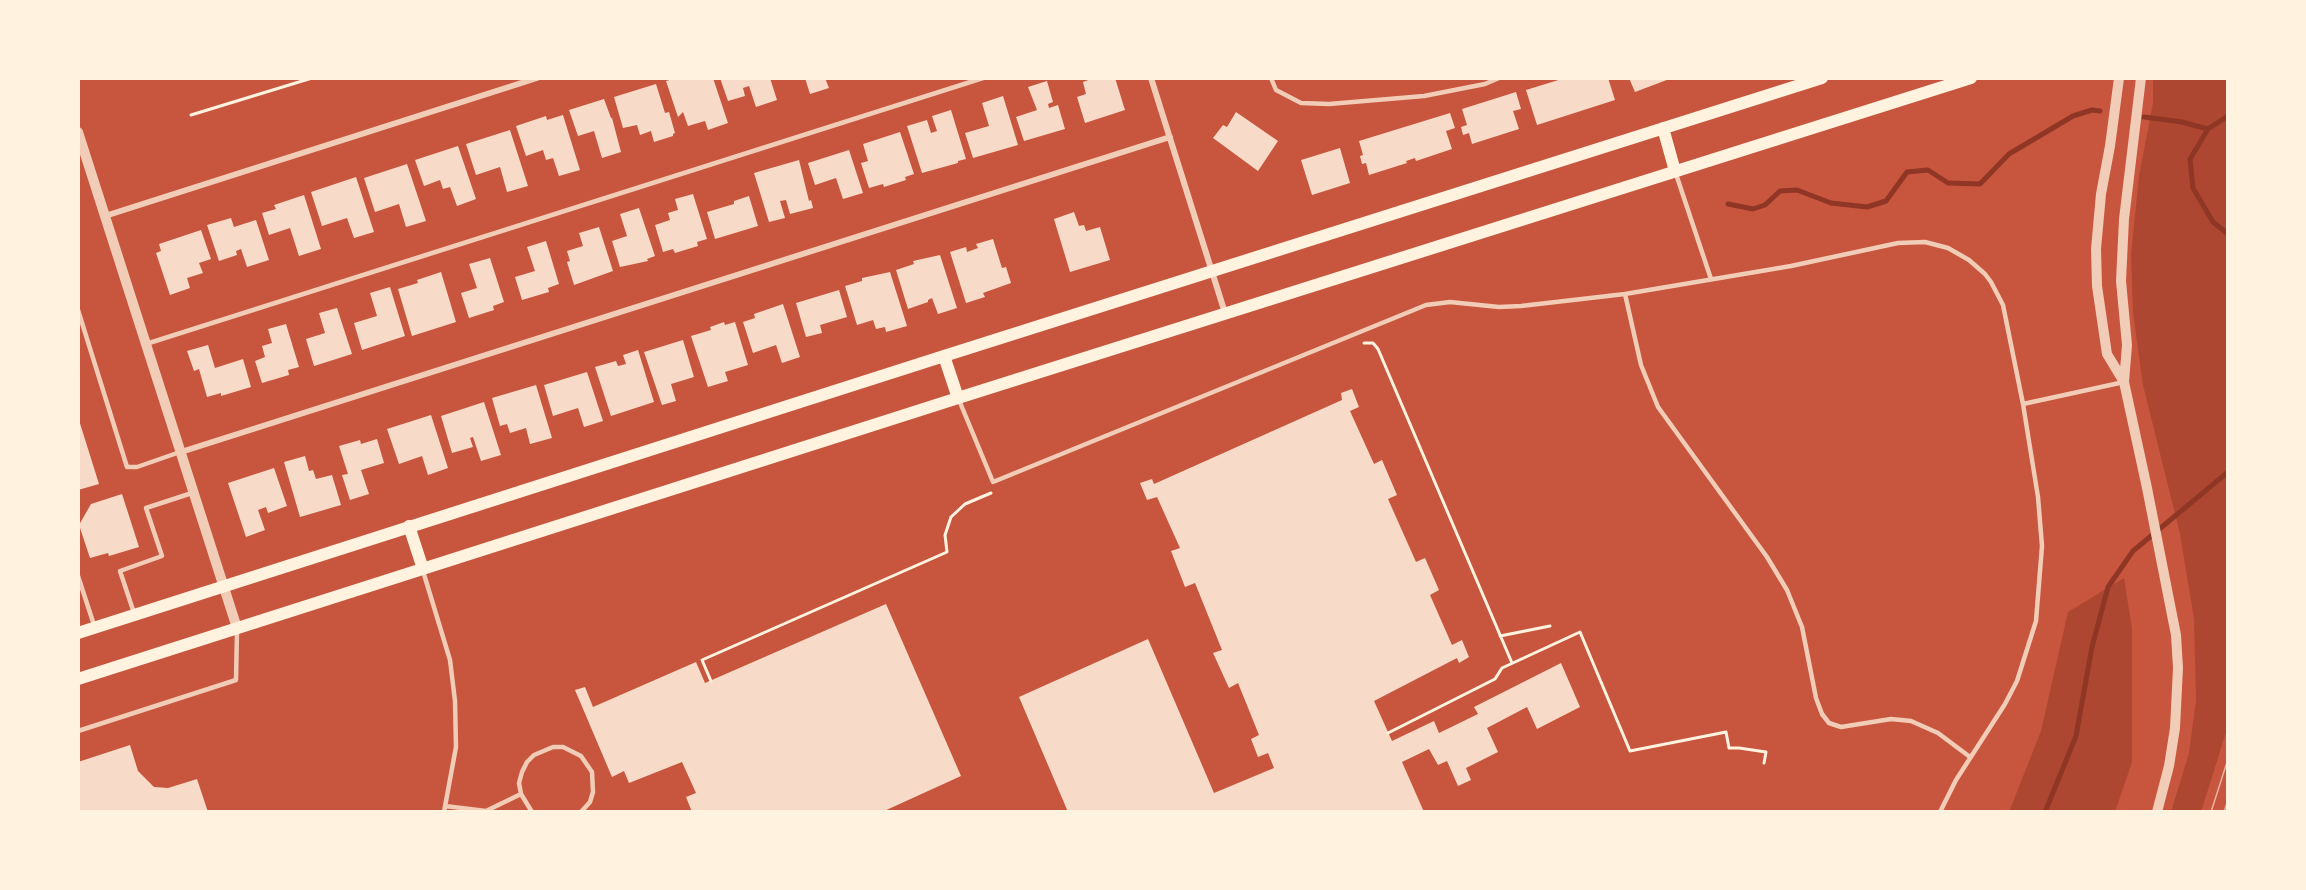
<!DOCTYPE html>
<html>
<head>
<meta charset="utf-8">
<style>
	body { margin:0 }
	#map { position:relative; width:2306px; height:890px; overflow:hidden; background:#c8553d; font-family:"Public Sans",sans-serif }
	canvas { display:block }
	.frame { position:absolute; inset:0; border:80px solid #fff3e0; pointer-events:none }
</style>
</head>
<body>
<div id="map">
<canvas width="2306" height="890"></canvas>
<div class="frame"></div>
</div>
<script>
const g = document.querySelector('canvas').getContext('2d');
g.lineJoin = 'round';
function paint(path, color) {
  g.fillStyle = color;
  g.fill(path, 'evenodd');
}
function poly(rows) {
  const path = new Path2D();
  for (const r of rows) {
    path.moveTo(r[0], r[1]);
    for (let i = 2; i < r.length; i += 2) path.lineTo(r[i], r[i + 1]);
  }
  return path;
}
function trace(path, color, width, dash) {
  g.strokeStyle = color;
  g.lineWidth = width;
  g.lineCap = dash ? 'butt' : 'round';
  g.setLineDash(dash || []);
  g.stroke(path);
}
const green = poly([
	[2153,78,2228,78,2228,726,2201,812,2171,812,2189,753,2196,700,2194,619,2180,534,2143,385,2133,313,2131,255,2139,176,2153,103],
	[2124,578,2132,629,2132,762,2115,812,2009,812,2041,731,2068,612]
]);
const stream = poly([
	[2228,116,2208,129,2190,159,2193,188,2213,222,2228,234],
	[2144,117,2182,122,2208,129],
	[1728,204,1753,209,1765,205,1780,191,1797,190,1831,203,1867,207,1886,201,1907,172,1928,170,1948,183,1980,184,2009,154,2073,116,2092,110,2100,111],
	[2045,812,2076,736,2092,647,2108,587,2133,551,2228,472]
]);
const building = poly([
	[677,78,713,78,728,123,708,130,705,121,688,126,683,112,678,117,666,81],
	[720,78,770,78,777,100,756,107,749,86,743,88,745,96,728,101],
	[805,78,825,78,829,88,810,94],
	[1094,78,1115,78,1125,110,1085,123,1077,97,1086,94,1083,82],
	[1565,78,1608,78,1615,100,1537,125,1526,90],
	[1629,78,1672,78,1635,92],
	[1047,81,1053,102,1048,104,1049,108,1058,105,1065,129,1024,141,1016,117,1037,110,1028,87],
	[656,84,665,113,669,112,675,133,673,134,673,136,654,142,651,131,640,135,637,125,623,128,614,97],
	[1516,92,1521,109,1513,111,1519,129,1472,144,1469,133,1463,135,1461,127,1467,125,1462,109],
	[1003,96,1018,145,973,158,965,133,989,126,982,103],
	[604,99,611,118,612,118,621,152,602,158,594,131,578,136,569,110],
	[951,110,966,159,958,161,958,163,922,173,907,126,927,120,931,133,937,131,932,116],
	[1236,112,1278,141,1258,171,1213,138,1223,125,1227,127],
	[1450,113,1455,128,1446,131,1452,149,1416,161,1415,158,1406,161,1407,163,1369,175,1366,163,1362,164,1360,156,1363,155,1359,141],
	[563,115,580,170,559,176,553,158,546,160,543,150,526,156,516,126,546,116,547,120],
	[510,130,528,186,507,192,500,167,476,175,466,144],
	[900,132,914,174,905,177,906,180,884,187,883,184,869,188,861,163,868,161,863,144],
	[458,146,476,199,457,206,450,187,443,189,440,180,424,186,415,160],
	[1340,148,1350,183,1312,195,1301,160],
	[849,150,863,193,843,199,836,178,815,185,808,163],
	[799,160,809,201,811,200,813,208,790,214,786,200,780,201,785,218,769,222,754,173],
	[407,164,426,221,406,227,399,204,375,212,364,178],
	[356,177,374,232,354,238,347,218,322,226,311,192],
	[693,194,707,239,697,242,698,246,675,253,673,249,663,252,655,225,670,220,668,213,678,210,675,199],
	[304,195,321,249,299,256,290,228,269,235,262,213,276,209,274,205],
	[749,196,758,226,715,239,707,212,734,204,734,201],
	[639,208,655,256,647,259,648,261,620,267,612,241,627,236,620,214],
	[1074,212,1079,226,1084,225,1086,231,1100,227,1110,260,1070,272,1054,219],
	[231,218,234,227,256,220,269,260,247,267,241,249,236,251,237,255,219,261,207,225],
	[599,227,613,271,574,285,567,262,570,261,567,251,583,246,579,233],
	[201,230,211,259,199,263,203,273,187,278,190,288,170,295,156,253,161,251,159,244],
	[993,239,1002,268,1006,267,1011,283,983,293,985,297,966,303,950,252,966,247,967,252,978,248,976,244],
	[546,241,559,284,548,288,549,292,522,300,515,277,535,271,527,247],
	[940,255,957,308,938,314,932,298,928,300,928,302,908,309,896,270,914,264,913,261],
	[490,258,504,302,493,306,494,310,469,318,461,293,477,288,469,264],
	[441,272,456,322,412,336,398,289,418,283,417,280],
	[890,272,907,326,886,332,885,327,876,329,873,320,857,325,845,286,862,281,862,278],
	[390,287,405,336,362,350,354,323,377,316,370,293],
	[839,290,847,317,820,325,822,333,806,337,796,303],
	[783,304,800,357,782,363,776,345,753,353,743,322,755,318,754,314],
	[337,308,352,354,314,366,306,339,325,333,319,313],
	[724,322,725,325,735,322,748,365,725,372,728,381,708,387,691,336,711,330,710,327],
	[286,324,299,367,288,370,289,375,262,383,255,361,265,357,262,346,272,343,268,329],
	[683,340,694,377,671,384,676,401,662,405,644,352],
	[208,345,215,368,243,359,251,387,221,396,221,393,207,397,199,369,194,371,187,351],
	[638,350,654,402,611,416,595,367,616,361,618,366,626,364,623,355],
	[587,372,603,421,584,427,578,408,553,416,544,385],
	[536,385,552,438,530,444,526,428,510,433,507,424,500,426,492,398],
	[1352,389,1359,407,1350,411,1374,464,1382,460,1397,495,1388,499,1416,562,1425,558,1439,590,1430,595,1452,645,1462,640,1469,657,1459,663,1457,658,1374,701,1392,741,1434,721,1439,733,1478,714,1474,707,1561,663,1580,707,1537,729,1527,707,1487,728,1498,752,1466,768,1471,780,1458,786,1447,761,1438,765,1429,749,1402,762,1424,812,1068,812,1019,697,1148,639,1214,793,1274,768,1268,753,1258,757,1251,739,1259,735,1238,683,1229,688,1213,653,1222,650,1195,583,1185,587,1171,551,1180,548,1157,497,1147,500,1140,483,1152,479,1154,484,1342,400,1341,393],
	[484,402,501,455,481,461,473,437,470,438,473,447,452,453,441,416],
	[431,415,448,468,428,475,422,456,399,464,387,429],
	[78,417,99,484,78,490],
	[377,439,384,463,361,470,369,494,350,500,342,475,348,474,339,446,360,440,361,444],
	[305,456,309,471,313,470,316,479,332,475,341,505,300,517,284,462],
	[274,468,287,506,268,513,266,507,258,510,265,530,246,537,228,483],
	[122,494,139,547,109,556,108,553,90,558,79,525,91,504],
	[886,604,961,776,882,812,692,812,686,797,696,793,682,762,629,783,624,771,612,777,575,690,585,687,593,707,696,662,705,683],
	[130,745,138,771,154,787,168,788,197,779,208,812,78,812,78,762]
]);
const path = poly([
	[191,115,312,78],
	[1364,343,1373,343,1378,349,1512,663],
	[1500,636,1550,626],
	[711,681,702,660,947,552,945,535,951,517,965,504,991,493],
	[1388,733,1495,679,1502,668,1580,632,1630,751,1726,732,1729,748,1739,748,1766,752,1764,763]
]);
const service = poly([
	[1271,78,1276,90,1301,103,1329,104,1424,96,1485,84,1499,78],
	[1676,174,1711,279],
	[1625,294,1641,365,1658,407,1767,557,1787,590,1802,627,1816,698,1822,714,1829,723,1841,727,1891,719,1911,721,1938,733,1970,757],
	[78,310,127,467,137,467,180,452],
	[146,344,983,78],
	[959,400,993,482,1426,305,1450,302,1499,307,1521,306,1625,294,1791,266,1898,243,1925,242,1948,248,1969,260,1985,274,1991,282,2003,305,2023,404,2038,497,2042,546,2036,621,2017,681,2005,704,1956,780,1940,812],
	[2023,404,2124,382],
	[423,571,450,660,455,701,456,747,444,812],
	[78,576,94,625],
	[134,613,120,571,162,556,146,508,192,493],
	[78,731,236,680,237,631],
	[445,806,486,811,521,794],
	[532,812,521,794,519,783,522,772,527,762,534,755,553,747,563,747,581,756,592,772,593,792,590,802,581,812]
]);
const minor = poly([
	[1151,78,1225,313],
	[105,216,537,78],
	[181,452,1170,137]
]);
const tertiary = poly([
	[2119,78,2110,146,2101,194,2096,249,2097,286,2107,354,2124,382],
	[2141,78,2124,219,2121,281,2127,345,2124,382,2147,488,2176,635,2178,668,2175,728,2169,766,2157,812],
	[78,132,237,628]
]);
const secondary = poly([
	[1663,128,1675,171],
	[944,356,958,398],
	[409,526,423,569],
	[78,633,944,356,1822,78],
	[78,679,958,398,1971,78]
]);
const tram = poly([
	[2211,812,2228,759],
	[2224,812,2228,800]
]);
paint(green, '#ae4732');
trace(stream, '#8f3625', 5);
paint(building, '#f7dbc8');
trace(path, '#fff3e0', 3);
trace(service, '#f1ccb7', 4.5);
trace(minor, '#f1ccb7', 6);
trace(tertiary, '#f1ccb7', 10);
trace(secondary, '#fff3e0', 12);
trace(tram, '#e9b49f', 1.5);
</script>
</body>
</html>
